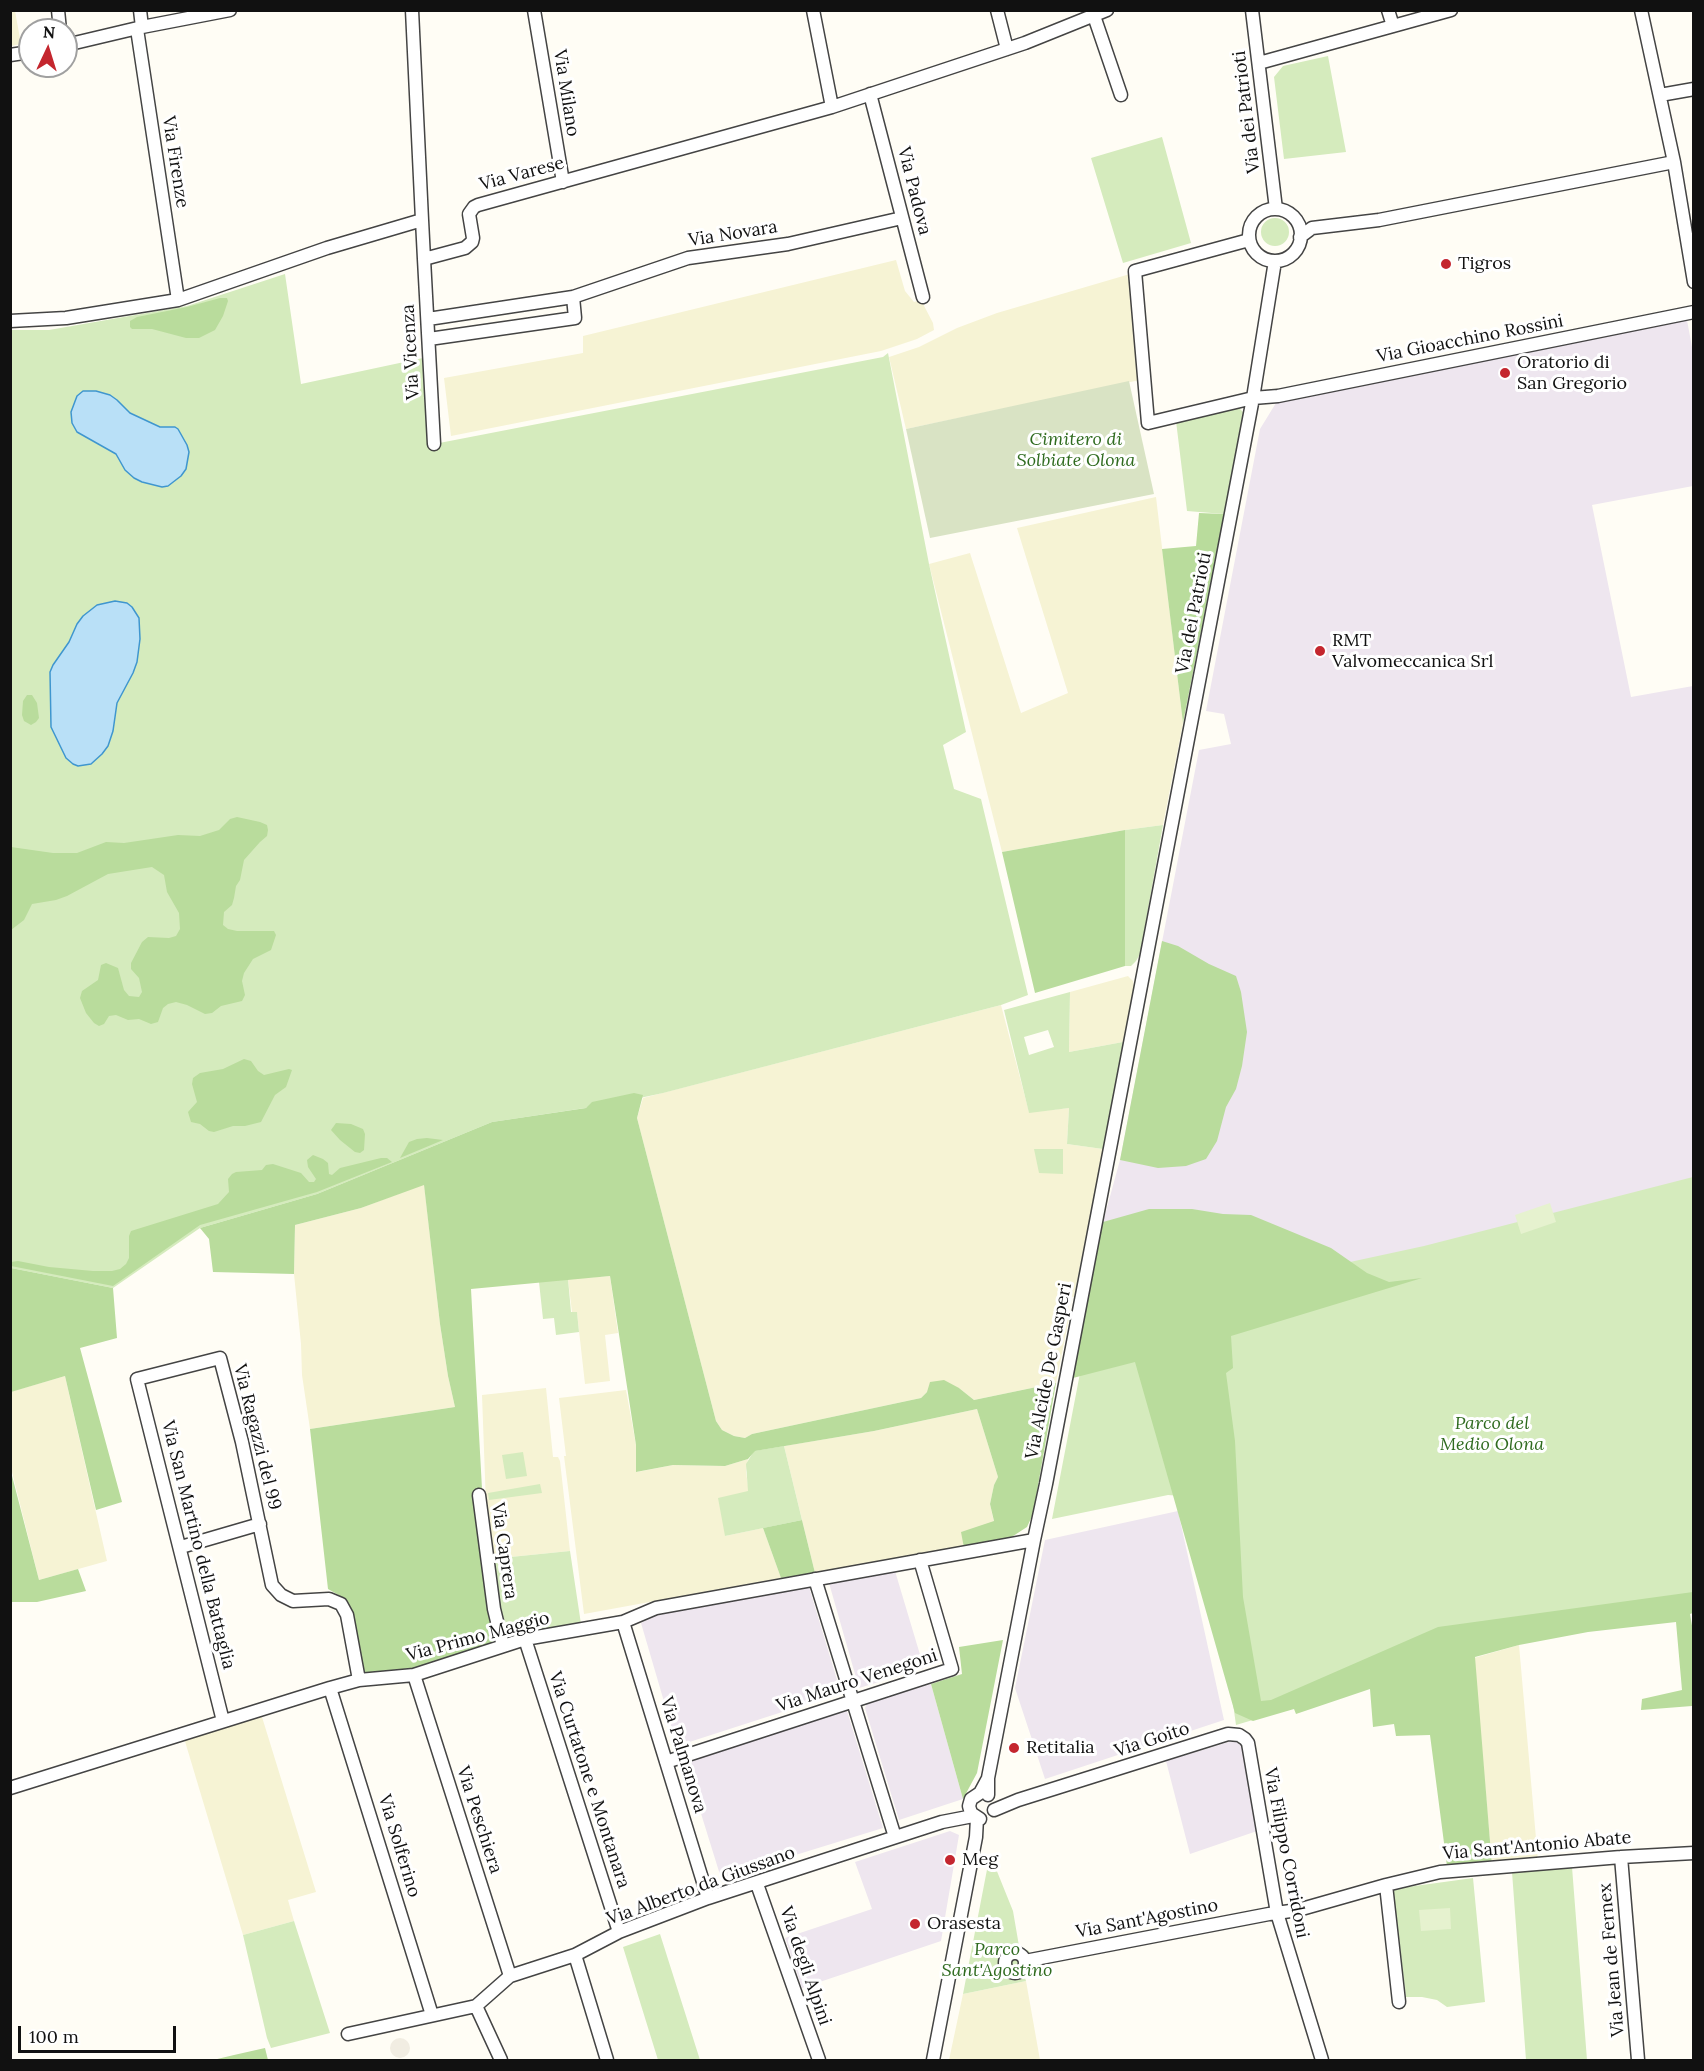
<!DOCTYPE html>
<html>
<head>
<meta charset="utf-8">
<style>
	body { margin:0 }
	#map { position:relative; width:1704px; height:2071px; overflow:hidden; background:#fffdf5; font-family:Lora,serif }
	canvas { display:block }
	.frame { position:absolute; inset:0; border:12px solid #111; pointer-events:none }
	.north { position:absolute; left:18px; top:18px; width:60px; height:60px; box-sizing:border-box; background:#fff; border:2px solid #a0a0a0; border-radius:50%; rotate:4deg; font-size:16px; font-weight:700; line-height:24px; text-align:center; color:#111 }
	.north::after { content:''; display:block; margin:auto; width:21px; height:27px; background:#c4262e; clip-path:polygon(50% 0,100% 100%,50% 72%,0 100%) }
	.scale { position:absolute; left:18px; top:2026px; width:158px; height:27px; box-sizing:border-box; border:3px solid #111; border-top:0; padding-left:8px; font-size:18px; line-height:21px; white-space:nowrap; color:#111; -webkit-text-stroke:4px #fff; paint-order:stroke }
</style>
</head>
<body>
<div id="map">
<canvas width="1704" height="2071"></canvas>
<div class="frame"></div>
<div class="north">N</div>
<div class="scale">100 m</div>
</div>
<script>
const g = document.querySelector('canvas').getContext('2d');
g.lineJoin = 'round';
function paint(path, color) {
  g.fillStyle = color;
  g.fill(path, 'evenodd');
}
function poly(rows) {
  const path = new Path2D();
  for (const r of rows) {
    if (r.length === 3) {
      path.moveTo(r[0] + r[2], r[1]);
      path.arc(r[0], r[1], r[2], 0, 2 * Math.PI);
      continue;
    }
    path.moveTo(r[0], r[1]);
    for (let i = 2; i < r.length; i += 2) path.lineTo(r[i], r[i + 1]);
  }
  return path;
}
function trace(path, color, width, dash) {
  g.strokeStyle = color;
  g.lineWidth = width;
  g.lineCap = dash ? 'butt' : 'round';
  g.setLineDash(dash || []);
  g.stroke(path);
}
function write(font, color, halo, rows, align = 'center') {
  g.font = font + ' Lora,serif';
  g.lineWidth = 6;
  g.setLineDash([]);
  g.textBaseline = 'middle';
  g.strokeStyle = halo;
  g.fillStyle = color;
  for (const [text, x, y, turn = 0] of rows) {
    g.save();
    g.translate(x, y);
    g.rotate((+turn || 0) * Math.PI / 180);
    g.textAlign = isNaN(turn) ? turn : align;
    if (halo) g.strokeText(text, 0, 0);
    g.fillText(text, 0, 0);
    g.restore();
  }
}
const industrial = poly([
	[1687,320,1694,358,1693,486,1592,505,1631,697,1693,686,1693,1192,1069,1379,1103,1222,1120,1160,1199,750,1231,744,1224,714,1206,711,1260,429,1276,403],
	[1178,1511,1224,1720,1045,1779,1015,1688,1045,1540],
	[895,1571,924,1668,859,1688,829,1583],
	[809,1587,841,1693,677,1746,641,1623,656,1615],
	[931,1684,963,1799,899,1820,865,1708,867,1703],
	[847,1711,883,1828,721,1878,685,1762],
	[1235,1741,1243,1747,1257,1831,1190,1854,1166,1761,1229,1742],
	[950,1831,959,1835,941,1941,802,1988,785,1938,872,1909,855,1862]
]);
const farmland = poly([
	[10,11,15,11,21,44,11,46],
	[896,260,905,291,914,302,921,300,933,323,934,330,917,339,881,351,451,436,444,378,583,353,583,336],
	[1130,274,1140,380,906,429,889,357,919,347,957,328,997,313],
	[1156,497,1183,723,1163,825,1125,830,1002,852,929,564,970,553,1021,713,1068,693,1017,528],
	[1128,976,1133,981,1134,987,1123,1042,1069,1052,1070,992],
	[1001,1005,1029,1112,1069,1108,1067,1144,1103,1149,1074,1297,1066,1296,1070,1313,1056,1383,974,1400,959,1388,927,1392,921,1398,752,1434,745,1438,734,1436,722,1430,716,1421,637,1118,643,1098],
	[424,1184,440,1324,448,1376,455,1407,310,1429,302,1375,301,1344,294,1274,295,1225,361,1208],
	[610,1276,618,1333,605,1335,610,1381,585,1384,577,1313,572,1312,568,1279],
	[65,1376,107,1561,39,1580,11,1468,10,1392],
	[546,1388,553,1457,558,1457,560,1461,570,1551,491,1559,486,1505,482,1395],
	[626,1390,636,1445,637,1472,673,1465,725,1466,748,1459,746,1472,749,1492,725,1536,763,1528,781,1578,584,1614,564,1456,566,1456,559,1398],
	[977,1409,998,1477,994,1485,990,1504,994,1522,962,1532,964,1548,815,1573,784,1446,874,1431],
	[1519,1645,1538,1861,1492,1866,1474,1658],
	[262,1717,316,1892,288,1900,294,1921,243,1935,184,1738],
	[1026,1981,1040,2060,949,2060,963,1994]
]);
const green = poly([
	[1328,56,1346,152,1284,159,1274,77,1283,66],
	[1162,137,1191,243,1123,263,1091,158],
	[1275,232,14],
	[285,274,301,384,423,358,429,445,883,357,888,353,929,564,966,732,943,745,954,789,981,799,1028,995,1001,1005,663,1093,612,1104,492,1122,317,1194,200,1228,113,1288,11,1268,11,330,49,330,187,306],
	[1238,407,1243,412,1224,514,1187,511,1176,421],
	[1163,825,1140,954,1136,961,1131,966,1125,966,1125,830],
	[1070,992,1069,1052,1123,1042,1103,1149,1067,1144,1069,1108,1029,1113,1004,1010],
	[1048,1030,1054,1047,1029,1055,1024,1037],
	[1034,1149,1063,1149,1063,1174,1039,1173],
	[1693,1177,1693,1606,1572,1625,1236,1725,1220,1611,1193,1497,1168,1495,1052,1519,1081,1368,1350,1262,1424,1246],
	[568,1279,571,1312,577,1312,579,1332,556,1335,554,1318,543,1319,539,1282],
	[784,1446,802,1520,725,1536,718,1498,748,1491,746,1464,754,1451],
	[523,1452,527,1476,506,1479,502,1455],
	[540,1484,542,1493,489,1500,488,1493],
	[570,1551,581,1624,504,1639,491,1559],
	[990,1854,1013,1911,1019,1946,1029,1951,1034,1969,1031,1975,1025,1978,1026,1981,963,1994],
	[1572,1867,1587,2060,1526,2060,1512,1872],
	[1473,1878,1485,2002,1447,2007,1437,2000,1422,1997,1406,1997,1393,1889],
	[294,1921,330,2033,271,2048,267,2038,243,1935],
	[660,1934,700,2060,658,2060,623,1947]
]);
const forest = poly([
	[220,298,227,298,228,301,223,316,215,330,199,338,186,338,152,329,132,329,130,327,130,321,137,317,187,307],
	[1199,513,1224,514,1183,723,1162,549,1196,546],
	[27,695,32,695,37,703,39,718,36,722,31,725,24,721,22,715,23,701],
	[237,817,260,822,267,825,268,830,267,836,260,842,244,860,240,880,236,886,234,898,232,905,224,912,223,925,228,929,237,931,274,931,276,935,271,950,253,959,244,973,242,981,245,995,242,1001,221,1006,212,1013,205,1014,187,1005,176,1002,168,1004,163,1008,158,1022,151,1024,139,1019,128,1020,116,1015,109,1016,104,1024,99,1026,94,1023,86,1013,80,998,82,991,98,980,101,965,106,963,118,968,124,990,129,996,139,997,142,992,139,978,131,969,131,963,142,942,148,937,169,938,176,936,180,929,179,913,167,892,164,875,152,867,108,874,67,896,56,900,32,904,24,920,11,930,11,847,53,853,77,853,106,842,124,843,178,835,200,836,219,830,230,819],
	[1125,830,1125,966,1035,993,1002,852],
	[1162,941,1178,946,1209,964,1236,976,1241,992,1247,1032,1242,1066,1236,1089,1226,1107,1217,1141,1206,1159,1186,1166,1158,1168,1120,1160],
	[244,1059,251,1061,258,1071,264,1075,289,1069,292,1070,286,1087,275,1095,261,1122,245,1126,233,1126,214,1132,209,1131,200,1124,191,1122,188,1112,197,1102,192,1084,193,1078,200,1073,223,1069],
	[634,1093,643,1095,637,1118,716,1421,722,1430,734,1436,745,1438,752,1434,921,1398,927,1392,930,1382,944,1380,959,1388,974,1400,1056,1383,1033,1514,1027,1527,1010,1538,964,1548,961,1532,994,1521,990,1504,994,1485,998,1477,977,1409,874,1431,755,1451,748,1459,725,1466,673,1465,636,1472,636,1445,610,1276,471,1289,484,1525,498,1641,410,1671,373,1674,365,1672,360,1667,351,1609,342,1597,328,1589,310,1429,455,1407,448,1376,440,1324,424,1185,361,1208,295,1225,294,1274,213,1272,209,1239,200,1228,317,1194,492,1122,586,1108,592,1102],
	[336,1123,351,1124,363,1129,365,1134,364,1150,360,1153,355,1152,340,1140,331,1130],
	[417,1139,427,1138,443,1140,400,1158,409,1142],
	[313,1155,323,1159,328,1163,329,1174,332,1175,340,1168,381,1158,387,1158,392,1162,317,1192,200,1225,113,1286,11,1266,11,1262,18,1261,49,1267,93,1271,112,1271,120,1269,126,1264,129,1258,129,1236,131,1231,218,1204,229,1192,228,1179,232,1174,236,1172,262,1170,266,1165,273,1164,301,1173,309,1182,314,1182,316,1179,308,1167,307,1160],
	[1149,1209,1192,1209,1223,1214,1251,1215,1331,1248,1367,1273,1389,1282,1422,1278,1231,1336,1233,1368,1226,1373,1235,1441,1243,1597,1261,1701,1271,1700,1438,1627,1693,1592,1693,1613,1690,1614,1694,1637,1693,1714,1692,1706,1641,1710,1642,1699,1682,1690,1676,1622,1588,1632,1519,1645,1475,1657,1492,1866,1447,1866,1430,1735,1396,1736,1394,1724,1373,1727,1370,1689,1296,1714,1294,1709,1253,1721,1235,1713,1135,1362,1069,1379,1103,1222],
	[11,1268,113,1288,117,1338,80,1348,122,1502,96,1510,65,1376,11,1392],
	[10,1468,39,1580,78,1569,86,1591,37,1602,11,1602],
	[802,1520,815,1573,781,1578,763,1528],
	[1003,1640,977,1773,963,1799,931,1684,962,1674,959,1647],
	[265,2048,268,2060,213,2060,234,2055]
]);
const cemetery = poly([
	[1129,381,1154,494,930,538,906,429]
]);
const pitch = poly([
	[1550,1203,1556,1222,1521,1234,1515,1215],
	[1450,1908,1451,1929,1421,1931,1419,1910]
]);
const plaza = poly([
	[400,2048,10]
]);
const water = poly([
	[83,391,96,391,110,395,117,400,130,413,160,427,175,427,178,429,187,445,189,452,186,469,181,476,168,486,162,487,142,482,134,478,125,470,116,454,77,432,72,423,71,412,77,396,83,391],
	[115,601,127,603,132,607,139,618,140,639,137,662,133,673,117,703,113,731,108,746,102,754,91,764,78,766,73,764,66,758,51,727,50,672,53,665,69,642,77,624,83,616,97,605,115,601]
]);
const minor = poly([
	[58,10,60,30],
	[140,10,142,27],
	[412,10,422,220],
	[534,10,563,182],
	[813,10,832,107],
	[997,10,1007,49],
	[1252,10,1276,209],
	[1388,10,1393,26],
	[1641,10,1674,162,1694,282],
	[1094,16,1121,95],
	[137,29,178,300],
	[66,45,142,27,230,10],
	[10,55,30,52],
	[1259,63,1451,10],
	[870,94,923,297],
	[1660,95,1694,89],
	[1275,235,26],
	[1300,237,1312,228,1379,220,1674,162],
	[1249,240,1135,271,1148,423,1253,398,1278,396,1694,312],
	[424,259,434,444],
	[428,319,573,297,688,258,788,244,902,218],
	[10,321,66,318,178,300,327,248,422,220,424,259,465,248,472,242,473,238,469,214,474,207,478,205,832,107,1025,43,1107,10],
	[429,339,575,318,573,297],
	[479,1495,494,1609,503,1646],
	[181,1547,260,1524],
	[815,1579,895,1837],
	[623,1622,708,1898],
	[525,1639,619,1932],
	[414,1675,510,1976],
	[330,1688,432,2015],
	[223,1721,137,1379,220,1358,242,1442,272,1585,281,1595,293,1601,329,1599,341,1604,347,1615,359,1680],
	[666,1762,952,1669,920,1560],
	[10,1788,330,1688,359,1680,414,1675,525,1639,623,1622,656,1608,1034,1540],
	[988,1795,988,1778,1034,1540,1046,1484,1253,398,1275,261],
	[994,1810,1018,1800,1228,1734,1239,1735,1245,1739,1248,1743,1277,1913,1322,2060],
	[980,1819,971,1813,969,1806,971,1799,980,1793,987,1780],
	[1621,1857,1638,2060],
	[757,1884,819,2060],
	[1386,1885,1399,2002],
	[1015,1963,10],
	[575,1955,607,2060],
	[1025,1961,1269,1914,1298,1910,1386,1885,1440,1872,1621,1857,1694,1853],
	[476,2006,510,1976,575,1955,619,1932,708,1898,942,1822,973,1816],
	[348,2034,476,2006,501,2060],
	[933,2060,976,1837,977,1818]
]);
const markers = [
	[1446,264,6,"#c4262e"],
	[1505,373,6,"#c4262e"],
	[1320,651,6,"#c4262e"],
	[1014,1748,6,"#c4262e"],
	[950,1860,6,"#c4262e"],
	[915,1924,6,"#c4262e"]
];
const streetNames = [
	["Via Milano",566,93,81],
	["Via dei Patrioti",1247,112,-97],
	["Via Firenze",175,162,81],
	["Via Varese",522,174,-15],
	["Via Padova",914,191,76],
	["Via Novara",733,234,-9],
	["Via Gioacchino Rossini",1470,339,-11],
	["Via Vicenza",411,352,-93],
	["Via dei Patrioti",1194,613,-79],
	["Via Alcide De Gasperi",1049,1371,-79],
	["Via Ragazzi del 99",257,1437,76],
	["Via San Martino della Battaglia",198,1545,76],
	["Via Caprera",504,1551,82],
	["Via Primo Maggio",478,1637,-15],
	["Via Mauro Venegoni",857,1681,-18],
	["Via Goito",1152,1740,-18],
	["Via Palmanova",683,1755,73],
	["Via Curtatone e Montanara",589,1780,72],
	["Via Peschiera",479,1820,72],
	["Via Solferino",399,1846,73],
	["Via Sant'Antonio Abate",1537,1846,-5],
	["Via Filippo Corridoni",1286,1853,79],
	["Via Alberto da Giussano",701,1886,-20],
	["Via Sant'Agostino",1147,1919,-11],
	["Via Jean de Fernex",1612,1960,-95],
	["Via degli Alpini",805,1966,71]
];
const poiNames = [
	["Tigros",1458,264],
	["Oratorio di",1517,363],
	["San Gregorio",1517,384],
	["RMT",1332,641],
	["Valvomeccanica Srl",1332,662],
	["Retitalia",1026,1748],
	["Meg",962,1860],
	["Orasesta",927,1924]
];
const parkNames = [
	["Cimitero di",1076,440],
	["Solbiate Olona",1076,461],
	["Parco del",1492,1424],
	["Medio Olona",1492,1445],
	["Parco",997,1950],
	["Sant'Agostino",997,1971]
];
paint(industrial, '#eee6ef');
paint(farmland, '#f6f3d4');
paint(green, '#d5ebbd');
paint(forest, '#b9dc9c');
paint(cemetery, '#d9e3c4');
paint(pitch, '#e6f2cf');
paint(plaza, '#f1ede2');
paint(water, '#b9e0f7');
trace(water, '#3f96cf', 1.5);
trace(minor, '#444', 15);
trace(minor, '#fff', 12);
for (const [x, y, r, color] of markers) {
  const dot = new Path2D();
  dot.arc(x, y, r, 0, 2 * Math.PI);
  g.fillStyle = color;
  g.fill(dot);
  trace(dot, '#fff', 2);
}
write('18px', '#111', '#fff', streetNames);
write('18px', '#111', '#fff', poiNames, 'left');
write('italic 18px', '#2f6b1f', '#fff', parkNames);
</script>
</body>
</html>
